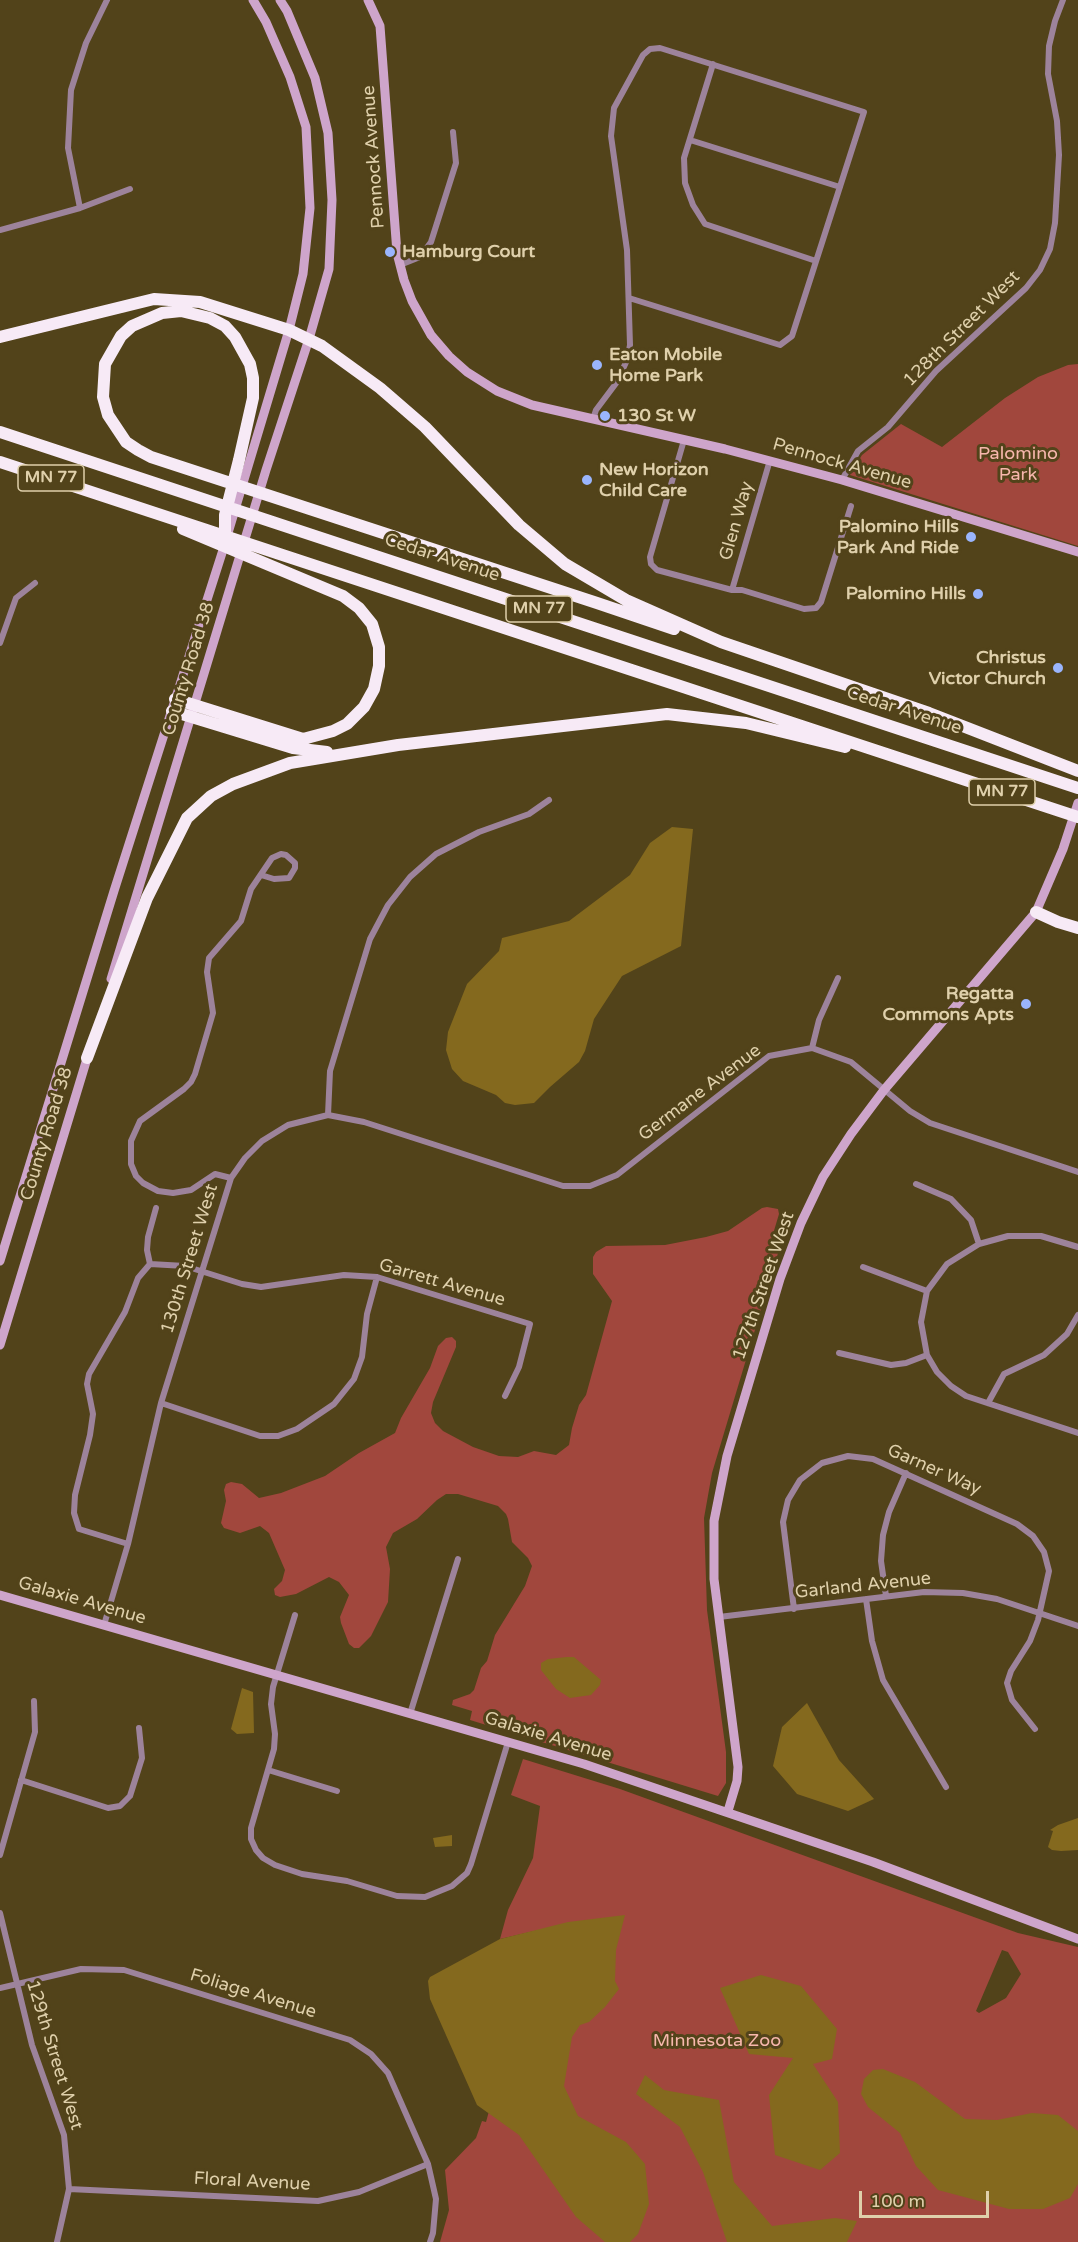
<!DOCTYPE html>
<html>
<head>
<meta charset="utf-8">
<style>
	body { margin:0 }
	#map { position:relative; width:1078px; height:2242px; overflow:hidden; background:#52431a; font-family:"Varela Round",sans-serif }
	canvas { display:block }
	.scale { position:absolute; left:859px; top:2191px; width:130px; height:27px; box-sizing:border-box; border:3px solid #dfd0ab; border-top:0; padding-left:8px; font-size:18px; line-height:21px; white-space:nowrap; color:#dfd0ab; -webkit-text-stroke:4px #52431a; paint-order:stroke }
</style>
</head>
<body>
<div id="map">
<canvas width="1078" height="2242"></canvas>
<div class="scale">100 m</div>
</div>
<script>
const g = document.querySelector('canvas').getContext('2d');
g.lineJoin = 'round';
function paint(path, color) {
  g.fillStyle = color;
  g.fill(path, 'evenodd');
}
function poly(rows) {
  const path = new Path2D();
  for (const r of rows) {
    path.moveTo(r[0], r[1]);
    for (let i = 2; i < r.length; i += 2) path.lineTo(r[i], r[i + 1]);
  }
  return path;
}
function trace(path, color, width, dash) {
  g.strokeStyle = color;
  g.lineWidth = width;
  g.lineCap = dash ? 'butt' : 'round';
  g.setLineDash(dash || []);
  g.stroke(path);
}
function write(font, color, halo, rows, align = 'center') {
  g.font = font + ' "Varela Round",sans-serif';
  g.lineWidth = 6;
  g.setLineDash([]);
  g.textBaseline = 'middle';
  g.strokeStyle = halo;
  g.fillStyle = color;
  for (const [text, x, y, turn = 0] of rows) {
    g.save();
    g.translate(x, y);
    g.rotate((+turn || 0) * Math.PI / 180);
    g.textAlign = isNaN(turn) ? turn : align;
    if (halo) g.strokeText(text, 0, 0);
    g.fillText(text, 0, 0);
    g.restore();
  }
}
const green = poly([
	[1078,364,1078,546,850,475,862,455,901,424,942,447,1005,398,1038,377,1068,365],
	[767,1207,778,1209,779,1214,770,1244,781,1243,712,1473,704,1518,707,1610,726,1752,726,1783,718,1796,470,1720,472,1711,452,1705,453,1700,470,1694,474,1690,481,1668,487,1661,495,1635,525,1586,532,1566,528,1558,512,1542,508,1519,506,1514,498,1506,458,1494,446,1494,437,1500,417,1519,393,1533,386,1547,390,1569,388,1602,371,1636,359,1648,354,1648,349,1644,341,1623,340,1617,349,1595,339,1582,329,1577,296,1594,280,1597,275,1595,274,1589,282,1581,285,1570,269,1533,260,1526,240,1533,224,1528,221,1523,226,1501,224,1490,226,1484,231,1482,242,1484,259,1498,281,1493,325,1476,359,1453,395,1433,401,1418,430,1368,438,1346,446,1338,452,1337,456,1341,456,1347,433,1402,431,1413,435,1423,443,1431,473,1447,499,1456,518,1457,534,1451,556,1455,569,1445,572,1428,579,1405,586,1395,612,1301,593,1274,593,1257,596,1252,606,1246,665,1245,706,1237,728,1231,762,1208],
	[523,1759,620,1789,1018,1933,1078,1947,1078,2242,440,2242,449,2210,445,2170,476,2138,482,2121,486,2122,539,1930,500,1939,508,1910,533,1858,540,1806,511,1795],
	[1002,1950,1008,1952,1021,1974,1006,1998,979,2013,976,2011]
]);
const water = poly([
	[672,827,693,829,681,946,622,976,594,1019,585,1051,579,1062,550,1087,534,1103,515,1105,505,1103,496,1095,463,1081,452,1069,446,1050,448,1032,467,984,499,951,502,938,569,921,630,875,650,843],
	[567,1657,574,1657,601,1680,600,1685,591,1695,570,1698,556,1689,541,1670,541,1663,548,1659],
	[242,1688,253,1692,254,1733,237,1734,231,1729],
	[807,1703,839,1760,874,1799,848,1811,797,1794,773,1766,782,1727],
	[1078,1818,1078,1850,1061,1851,1052,1850,1048,1847,1053,1831,1050,1830,1058,1825],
	[452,1835,452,1846,435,1847,433,1838],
	[625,1915,616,1950,615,1981,619,1989,605,2007,589,2022,580,2025,572,2037,564,2086,578,2116,626,2142,645,2164,649,2204,638,2234,630,2242,605,2242,576,2217,519,2135,477,2105,430,1999,428,1981,430,1977,500,1939,568,1922],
	[761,1975,801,1986,837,2029,832,2059,813,2064,838,2102,840,2153,820,2170,775,2155,769,2095,793,2058,749,2054,720,1988],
	[883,2069,915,2082,965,2119,997,2120,1032,2113,1058,2115,1078,2131,1078,2184,1070,2198,1043,2209,1009,2209,938,2190,916,2166,900,2133,868,2107,861,2094,864,2079,873,2070],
	[645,2075,664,2090,719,2100,734,2182,772,2226,835,2218,857,2221,847,2242,727,2242,703,2172,680,2127,636,2094]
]);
const street = poly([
	[713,64,684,158,685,183,693,205,705,224,816,261],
	[690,140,840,187],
	[80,208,68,148,71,90,86,43,107,0],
	[0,230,80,208,130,189],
	[400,265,420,257,431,242,456,163,453,132],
	[593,419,596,410,617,382,627,360,630,345,627,250,611,136,614,108,643,55,650,49,660,48,864,112,792,336,780,345,629,298],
	[684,440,650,557,651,564,657,570,732,590,742,590,804,609,816,608,821,602,851,506],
	[842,480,858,451,888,427,936,371,1026,288,1040,270,1050,249,1055,223,1059,155,1057,121,1048,74,1049,46,1055,21,1063,0],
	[732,590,770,460],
	[0,643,16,598,35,583],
	[812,1048,819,1020,838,978],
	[328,1115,364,1122,563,1186,590,1186,617,1175,769,1056,812,1048,851,1062,910,1111,930,1123,1078,1172],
	[231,1178,215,1174,191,1190,173,1193,158,1191,143,1183,136,1176,131,1164,131,1141,140,1121,184,1089,191,1082,195,1074,213,1013,207,972,209,958,241,921,251,889,272,858,281,854,286,855,295,863,295,868,289,878,274,879,261,875],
	[916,1184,951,1199,971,1220,979,1244],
	[1078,1247,1041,1236,1008,1236,979,1244,947,1264,927,1291,921,1322,927,1355,937,1372,951,1386,966,1396,1078,1433],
	[150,1264,185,1266,242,1284,261,1287,344,1275,377,1277,530,1324,519,1367,505,1396],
	[150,1264,147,1250,148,1237,156,1208],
	[863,1267,927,1291],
	[839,1353,891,1365,906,1363,927,1355],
	[161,1403,260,1436,278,1436,297,1429,334,1404,354,1379,362,1357,367,1314,377,1277],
	[988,1403,1004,1374,1044,1355,1067,1334,1078,1315],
	[128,1544,79,1529,74,1513,75,1495,90,1435,93,1414,87,1384,89,1374,125,1312,138,1278,150,1264],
	[886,1596,881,1561,883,1535,889,1512,906,1473],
	[866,1599,872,1641,883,1680,946,1787],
	[794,1609,783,1522,788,1500,800,1480,822,1463,848,1456,873,1459,1017,1524,1033,1536,1044,1552,1049,1571,1038,1620,1030,1641,1011,1671,1007,1683,1012,1700,1035,1729],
	[295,1615,273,1687,271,1704,275,1734,274,1749,251,1828,251,1839,256,1850,263,1858,275,1865,302,1874,347,1881,397,1896,425,1897,452,1886,467,1873,471,1864,508,1742],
	[719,1617,924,1592,963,1593,997,1599,1078,1626],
	[104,1625,128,1544,161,1403,231,1178,245,1158,262,1141,288,1125,328,1115,330,1071,370,939,388,905,410,877,436,854,479,832,529,814,549,800],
	[410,1714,458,1559],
	[268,1770,337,1791],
	[21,1780,108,1808,120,1806,130,1796,142,1758,139,1728],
	[0,1855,35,1732,34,1701],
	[0,1913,32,2045,64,2135,69,2189,57,2242],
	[0,1988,81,1969,124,1970,350,2040,371,2054,388,2073,428,2164,436,2199,433,2233,430,2242],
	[69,2189,318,2201,359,2192,428,2164]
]);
const secondary = poly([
	[368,0,380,26,397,253,404,280,412,301,431,335,449,356,467,372,497,391,532,405,725,449,842,480,1078,552],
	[111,979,266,470,309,339,329,269,332,200,328,133,315,78,287,11,280,0],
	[0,1261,114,891,222,553,289,330,303,274,310,208,306,127,290,77,266,22,253,0],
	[0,1345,89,1052],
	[0,1595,584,1764,873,1862,1078,1939],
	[728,1811,737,1781,738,1767,714,1579,714,1521,727,1456,780,1279,801,1223,823,1177,851,1134,884,1090,1036,912,1063,849,1078,803]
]);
const highway = poly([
	[0,337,154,299,200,302,289,330,322,346,380,388,425,427,519,525,565,564,626,600,721,642,929,713,1078,771],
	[0,432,1078,788],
	[0,462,1078,817],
	[225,544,225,515,239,460,253,398,253,378,250,364,235,337,225,326,210,318,181,311,162,313,132,326,121,336,105,364,103,397,108,415,126,442,138,450,151,457,597,603,674,629],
	[175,699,303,739,333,731,347,724,364,707,374,689,379,666,379,647,372,624,359,608,343,596,183,529],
	[172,711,293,748,327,752],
	[1036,912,1058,922,1078,928],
	[87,1058,147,898,187,818,211,796,233,784,290,763,398,745,667,714,746,723,845,747]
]);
const markers = [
	[390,252,6,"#9ab5fd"],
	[597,365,6,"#9ab5fd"],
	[605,416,6,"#9ab5fd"],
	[587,480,6,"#9ab5fd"],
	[971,537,6,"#9ab5fd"],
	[978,594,6,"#9ab5fd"],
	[1058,668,6,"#9ab5fd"],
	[1026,1004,6,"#9ab5fd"]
];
const shields = [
	[51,478,66],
	[539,609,66],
	[1002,792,66]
];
const shieldNames = [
	["MN 77",51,478],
	["MN 77",539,609],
	["MN 77",1002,792]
];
const streetNames = [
	["Pennock Avenue",374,157,-94],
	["128th Street West",962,329,-45],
	["Pennock Avenue",842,464,16],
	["Glen Way",737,521,-74],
	["Cedar Avenue",442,558,18],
	["County Road 38",189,669,-73],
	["Cedar Avenue",904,711,18],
	["Germane Avenue",700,1093,-37],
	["County Road 38",47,1134,-73],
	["130th Street West",190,1259,-73],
	["Garrett Avenue",442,1283,16],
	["127th Street West",764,1286,-71],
	["Garner Way",934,1470,24],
	["Garland Avenue",863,1586,-6],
	["Galaxie Avenue",82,1601,16],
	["Galaxie Avenue",548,1737,17],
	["Foliage Avenue",253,1994,17],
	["129th Street West",54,2055,73],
	["Floral Avenue",252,2182,3]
];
const poiNames = [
	["Hamburg Court",402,252],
	["Eaton Mobile",609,355],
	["Home Park",609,376],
	["130 St W",617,416],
	["New Horizon",599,470],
	["Child Care",599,491],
	["Palomino Hills",959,527,"right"],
	["Park And Ride",959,548,"right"],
	["Palomino Hills",966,594,"right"],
	["Christus",1046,658,"right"],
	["Victor Church",1046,679,"right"],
	["Regatta",1014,994,"right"],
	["Commons Apts",1014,1015,"right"]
];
const parkNames = [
	["Palomino",1018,454],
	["Park",1018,475],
	["Minnesota Zoo",717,2041]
];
paint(green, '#a1473d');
paint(water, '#84691e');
trace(street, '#9d839b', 6);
trace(secondary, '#cea5cb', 9);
trace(highway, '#f7eaf6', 12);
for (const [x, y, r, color] of markers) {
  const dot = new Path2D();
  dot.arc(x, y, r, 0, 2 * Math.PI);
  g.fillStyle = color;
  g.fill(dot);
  trace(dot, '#52431a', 2);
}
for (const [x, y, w] of shields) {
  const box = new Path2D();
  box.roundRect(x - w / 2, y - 13, w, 26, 4.5);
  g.fillStyle = '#52431a';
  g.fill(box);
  trace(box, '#dfd0ab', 1.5);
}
write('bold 16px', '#dfd0ab', null, shieldNames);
write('18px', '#dfd0ab', '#52431a', streetNames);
write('bold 18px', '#dfd0ab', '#52431a', poiNames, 'left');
write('18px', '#f7b7ad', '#52431a', parkNames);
</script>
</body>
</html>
